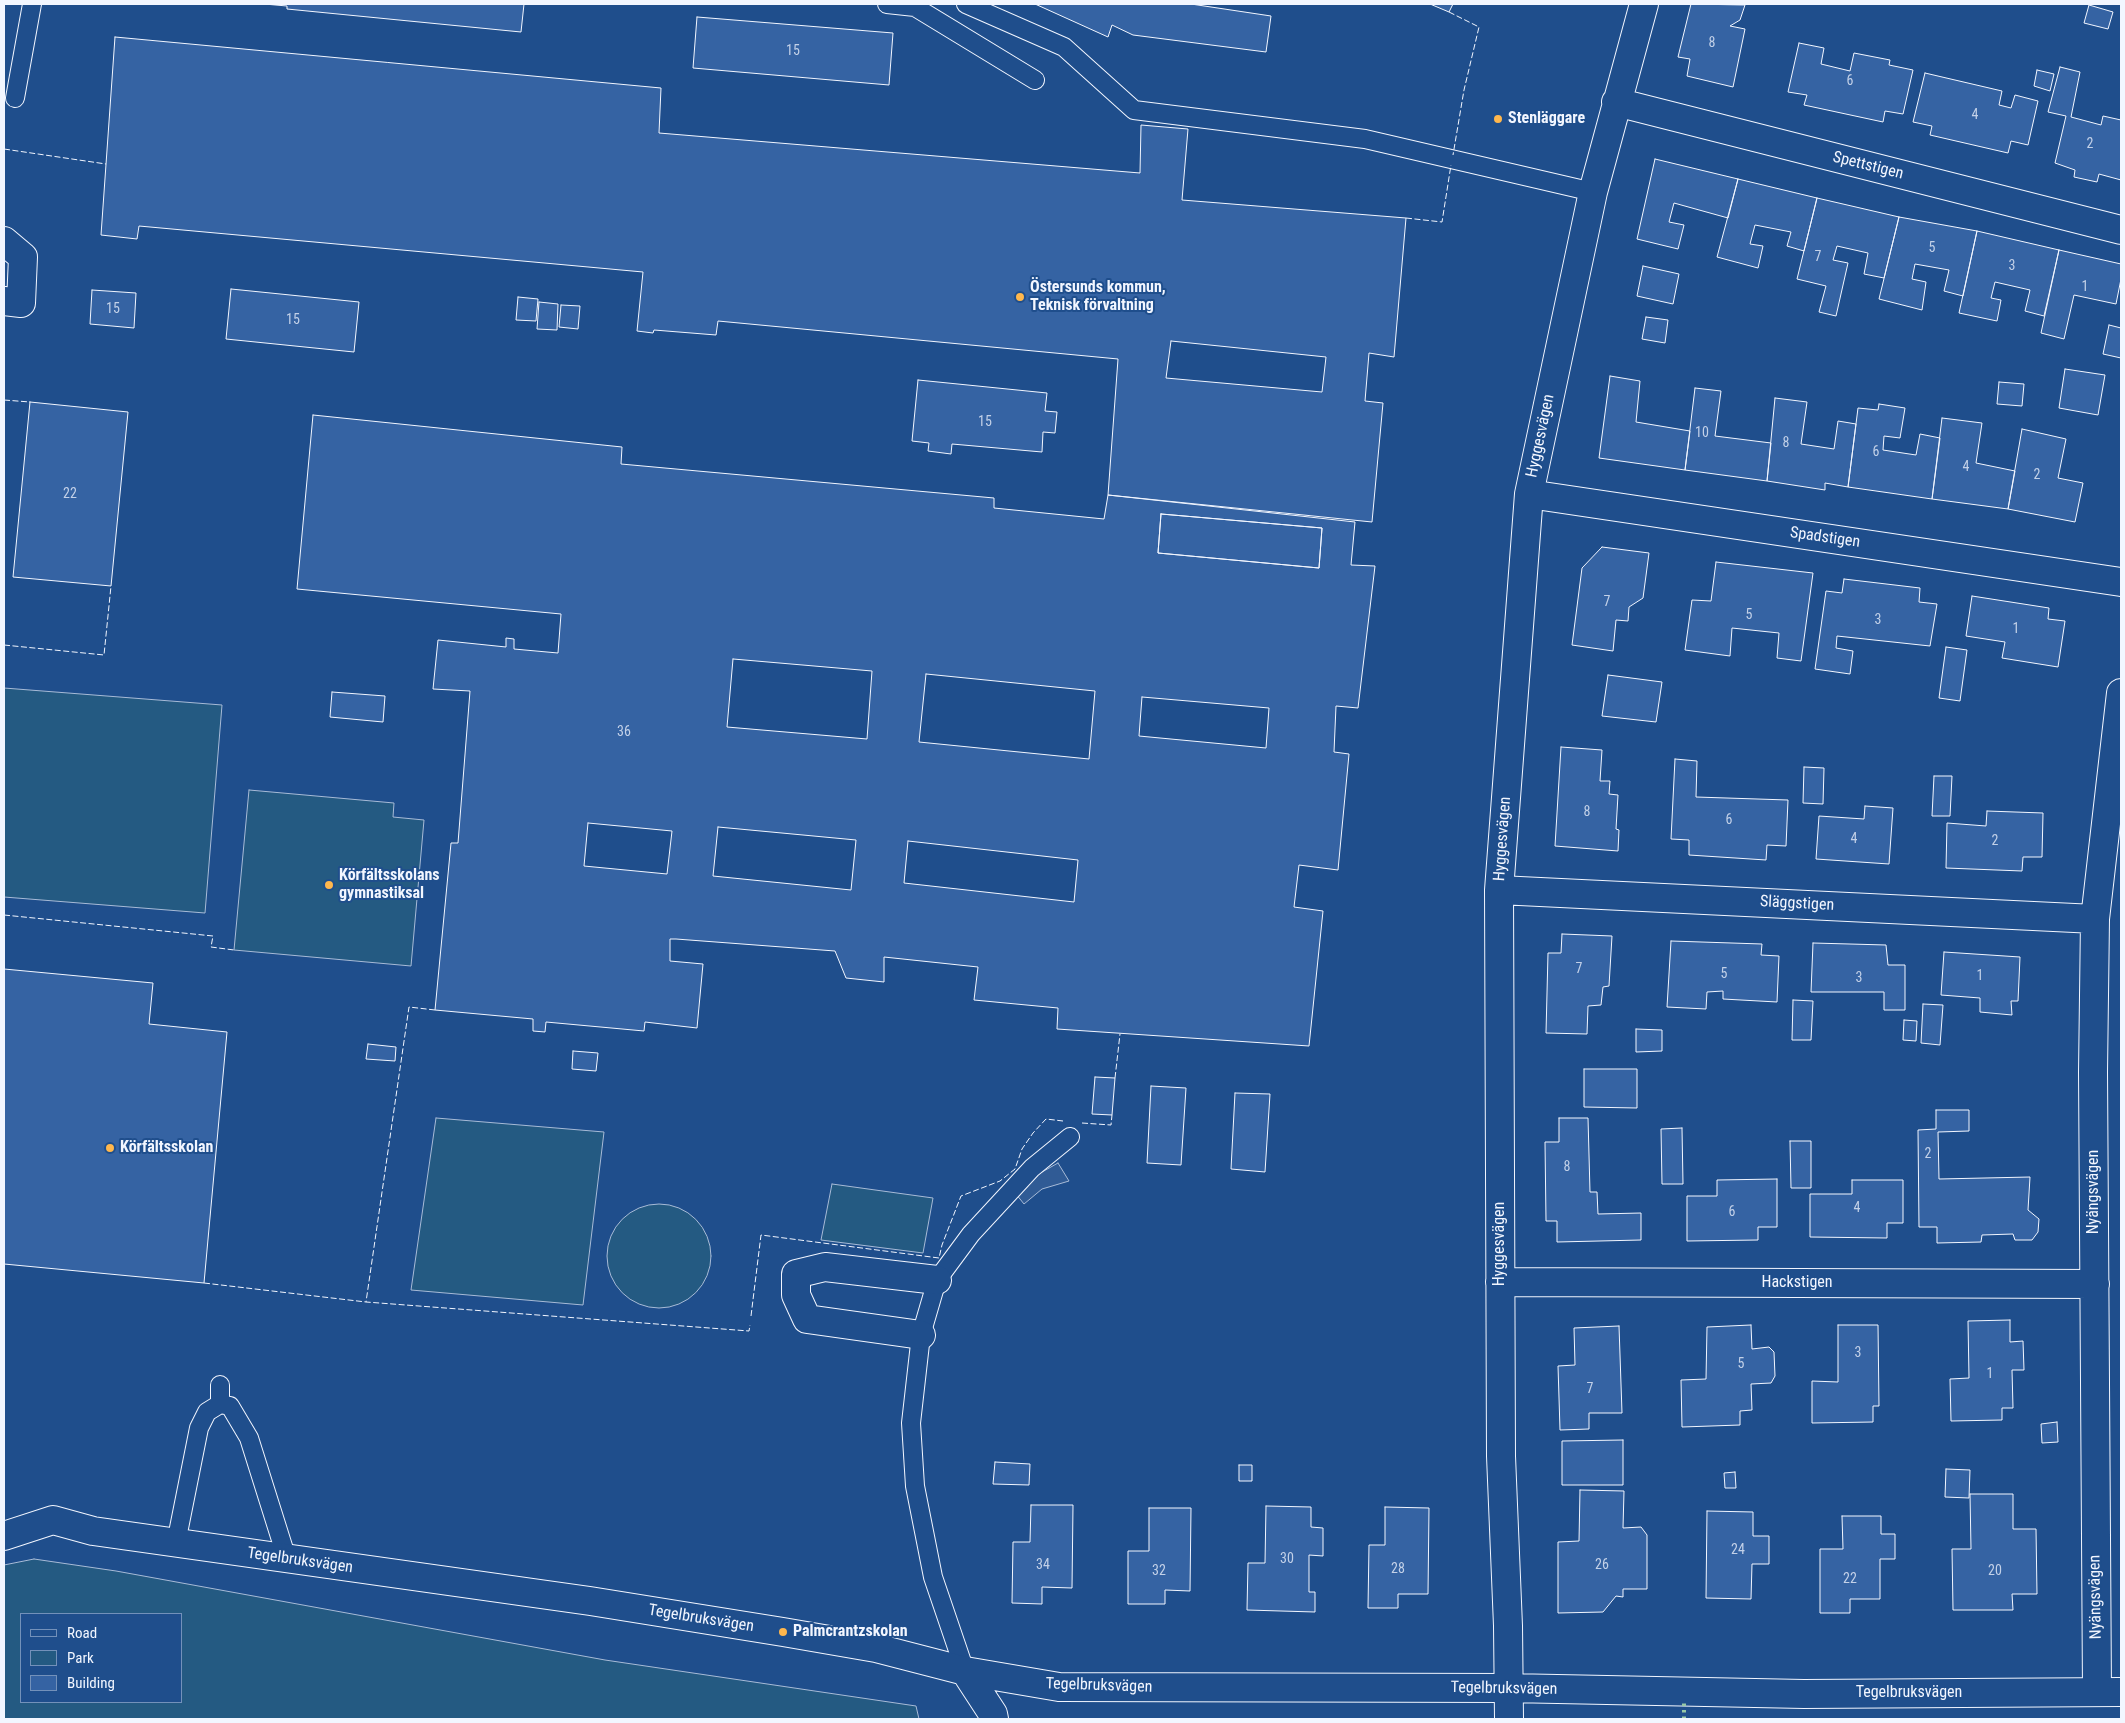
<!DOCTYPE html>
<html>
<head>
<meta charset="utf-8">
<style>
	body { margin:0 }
	#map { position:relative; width:2125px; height:1723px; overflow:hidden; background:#1f4e8c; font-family:"Roboto Condensed",sans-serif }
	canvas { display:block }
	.frame { position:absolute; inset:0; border:5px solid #f2f6ff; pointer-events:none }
	.legend { position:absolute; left:20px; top:1613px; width:162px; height:90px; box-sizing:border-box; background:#1f4e8c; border:1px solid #7391ba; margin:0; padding:6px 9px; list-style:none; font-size:15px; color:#f2f6ff }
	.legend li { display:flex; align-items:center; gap:10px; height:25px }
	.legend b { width:25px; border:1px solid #7391ba }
</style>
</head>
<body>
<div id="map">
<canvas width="2125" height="1723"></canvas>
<div class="frame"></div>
<ul class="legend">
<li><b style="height:6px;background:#1f4e8c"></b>Road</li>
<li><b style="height:14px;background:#245a82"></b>Park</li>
<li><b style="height:14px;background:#3563a3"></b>Building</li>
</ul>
</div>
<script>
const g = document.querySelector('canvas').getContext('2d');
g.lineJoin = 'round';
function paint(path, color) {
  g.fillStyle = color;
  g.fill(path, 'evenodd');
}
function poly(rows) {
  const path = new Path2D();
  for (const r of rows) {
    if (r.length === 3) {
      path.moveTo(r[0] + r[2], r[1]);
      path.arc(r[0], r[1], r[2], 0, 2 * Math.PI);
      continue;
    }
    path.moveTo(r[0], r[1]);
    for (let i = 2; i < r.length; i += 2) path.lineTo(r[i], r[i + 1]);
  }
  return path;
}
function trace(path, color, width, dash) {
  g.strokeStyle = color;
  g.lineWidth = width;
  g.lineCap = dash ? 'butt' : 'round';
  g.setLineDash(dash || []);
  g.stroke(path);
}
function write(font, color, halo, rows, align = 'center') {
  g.font = font + ' "Roboto Condensed",sans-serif';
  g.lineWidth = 4;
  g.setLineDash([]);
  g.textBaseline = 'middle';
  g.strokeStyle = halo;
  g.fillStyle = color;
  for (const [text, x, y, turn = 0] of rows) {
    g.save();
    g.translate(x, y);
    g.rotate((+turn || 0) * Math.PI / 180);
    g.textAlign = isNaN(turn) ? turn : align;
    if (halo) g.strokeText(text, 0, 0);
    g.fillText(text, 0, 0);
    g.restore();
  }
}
const green = poly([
	[4,688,222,705,205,913,4,897,4,688],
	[249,790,394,803,393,817,424,820,411,966,234,950,249,790],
	[436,1118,604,1132,583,1305,411,1290,436,1118],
	[832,1184,933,1198,923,1253,821,1240,832,1184],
	[659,1256,52],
	[34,1559,116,1571,605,1660,916,1706,919,1719,4,1719,4,1565,34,1559],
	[181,1614,181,1702,21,1702,21,1614,181,1614]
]);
const parking = poly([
	[1058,1163,1069,1181,1042,1189,1024,1204,1012,1189,1058,1163]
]);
const building = poly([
	[264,4,524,4,521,32,287,9,287,6,264,4],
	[1035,4,1191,4,1271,16,1266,52,1133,35,1112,25,1108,37,1035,4],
	[1430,4,1453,4,1449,12,1430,4],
	[1691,4,1745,5,1740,20,1730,26,1745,29,1733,87,1687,76,1690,59,1678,57,1691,4],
	[2089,5,2113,12,2108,29,2084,23,2089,5],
	[697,17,893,33,889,85,693,68,697,17],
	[115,37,661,88,659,133,1140,173,1141,125,1188,129,1182,200,1406,218,1394,357,1369,353,1365,401,1383,403,1372,522,1108,495,1118,359,718,321,716,335,654,330,653,333,637,331,643,272,139,226,137,239,101,235,115,37],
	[1799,43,1824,48,1821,64,1850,71,1854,53,1890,60,1889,65,1913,70,1903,114,1885,111,1883,122,1804,105,1807,95,1788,92,1799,43],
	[2060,67,2080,72,2071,117,2101,125,2103,116,2121,120,2121,180,2099,174,2097,182,2074,177,2075,170,2055,163,2066,116,2048,112,2060,67],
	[2037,70,2054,74,2050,91,2034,86,2037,70],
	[1925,73,2002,91,1999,105,2011,108,2015,95,2038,101,2028,145,2011,141,2008,153,1930,135,1932,126,1913,122,1925,73],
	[1655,159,1738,179,1728,218,1674,203,1669,222,1684,225,1678,249,1637,239,1655,159],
	[1738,179,1817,198,1804,251,1787,246,1791,232,1755,225,1750,244,1763,246,1758,268,1717,257,1738,179],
	[1817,198,1899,217,1884,278,1864,274,1868,253,1837,246,1833,260,1848,263,1836,316,1819,312,1826,286,1797,279,1817,198],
	[1899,217,1977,231,1963,296,1944,291,1949,270,1915,264,1912,279,1926,282,1922,310,1879,299,1899,217],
	[1977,231,2059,250,2044,316,2025,311,2030,290,1995,282,1991,298,2001,300,1997,321,1959,313,1977,231],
	[2059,250,2121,264,2121,279,2116,304,2074,295,2064,339,2041,333,2059,250],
	[1643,266,1679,274,1673,304,1637,296,1643,266],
	[231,289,359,302,354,352,226,339,231,289],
	[92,290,136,293,134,328,90,324,92,290],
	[518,297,538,299,536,321,516,320,518,297],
	[539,302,558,304,557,330,537,329,539,302],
	[561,305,580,306,578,329,559,327,561,305],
	[1646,317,1668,320,1665,343,1642,339,1646,317],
	[2109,325,2121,328,2121,358,2103,354,2109,325],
	[1171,341,1326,357,1322,392,1166,378,1171,341],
	[2065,369,2105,375,2098,415,2059,408,2065,369],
	[1610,376,1640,381,1636,422,1690,431,1685,470,1599,458,1610,376],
	[918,380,1047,393,1045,411,1057,412,1055,433,1043,432,1042,452,952,444,951,454,928,451,929,443,912,441,918,380],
	[1999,382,2024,384,2022,406,1997,404,1999,382],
	[1695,388,1721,391,1715,436,1771,443,1767,481,1685,470,1695,388],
	[1775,398,1807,402,1801,444,1834,449,1838,421,1856,424,1848,487,1825,483,1825,490,1767,481,1775,398],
	[30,402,128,412,111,586,13,577,30,402],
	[1879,404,1905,408,1900,438,1884,436,1883,450,1916,455,1920,434,1940,438,1932,499,1848,487,1858,408,1878,410,1879,404],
	[313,415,622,447,621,464,994,498,994,508,1104,519,1108,495,1355,522,1351,565,1375,566,1358,708,1336,706,1334,752,1349,754,1338,870,1299,865,1294,907,1323,911,1309,1046,1057,1029,1058,1008,974,1000,978,967,884,957,884,982,846,978,835,951,676,939,670,939,670,961,703,964,697,1028,645,1022,644,1031,546,1022,545,1032,533,1031,533,1019,435,1010,451,843,458,843,470,691,433,689,438,640,506,647,506,638,514,639,514,649,558,653,561,614,297,589,313,415],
	[1161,514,1322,528,1319,568,1158,553,1161,514],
	[733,659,872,671,867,739,727,727,733,659],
	[926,674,1095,691,1089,759,919,742,926,674],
	[1142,697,1269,708,1266,748,1139,736,1142,697],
	[588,823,672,831,667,874,584,866,588,823],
	[718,827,856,840,851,890,713,876,718,827],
	[908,841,1078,860,1074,902,904,883,908,841],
	[1942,418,1982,423,1976,463,2015,471,2008,509,1932,499,1942,418],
	[2022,429,2066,439,2058,478,2083,483,2075,522,2008,509,2022,429],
	[1161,514,1322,528,1319,568,1158,553,1161,514],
	[1602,547,1649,553,1643,598,1629,607,1628,621,1616,620,1613,651,1572,645,1582,568,1602,547],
	[1716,562,1813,573,1801,661,1777,658,1779,633,1732,628,1730,656,1685,650,1692,600,1711,601,1716,562],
	[1844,579,1920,588,1919,602,1937,604,1930,646,1837,636,1836,648,1853,651,1850,674,1815,669,1826,591,1842,593,1844,579],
	[1972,596,2049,608,2048,619,2065,621,2058,667,2002,658,2005,642,1966,636,1972,596],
	[1946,647,1967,650,1960,701,1939,698,1946,647],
	[1608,675,1662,682,1656,722,1602,716,1608,675],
	[332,692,385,696,383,722,330,717,332,692],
	[1561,747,1602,750,1600,781,1610,781,1609,794,1618,795,1616,829,1619,830,1618,851,1555,846,1561,747],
	[1675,759,1697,761,1696,797,1788,800,1786,846,1767,845,1766,860,1689,855,1689,840,1671,839,1675,759],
	[1804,767,1824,768,1823,804,1803,803,1804,767],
	[1934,776,1952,776,1950,816,1932,816,1934,776],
	[1865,806,1893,808,1889,864,1816,859,1819,816,1864,819,1865,806],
	[1987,811,2043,813,2042,857,2023,857,2022,871,1946,868,1947,823,1986,826,1987,811],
	[1562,934,1612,936,1609,986,1603,987,1601,1005,1588,1006,1587,1034,1546,1033,1548,953,1561,953,1562,934],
	[1671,941,1762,944,1761,955,1779,956,1777,1002,1723,999,1723,991,1707,992,1706,1009,1667,1007,1671,941],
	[1813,943,1886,945,1888,965,1905,965,1905,1010,1884,1010,1884,992,1811,992,1813,943],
	[1944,952,2020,957,2018,1001,2011,1001,2012,1015,1980,1012,1980,998,1941,995,1944,952],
	[4,969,153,983,149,1024,227,1032,204,1283,4,1264,4,969],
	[1793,1000,1813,1001,1811,1040,1792,1040,1793,1000],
	[1923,1004,1943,1005,1940,1045,1921,1043,1923,1004],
	[1904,1020,1917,1021,1916,1041,1903,1040,1904,1020],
	[1636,1029,1662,1030,1662,1051,1636,1052,1636,1029],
	[368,1044,396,1047,395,1061,366,1059,368,1044],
	[573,1051,598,1053,596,1071,572,1069,573,1051],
	[1584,1069,1637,1069,1637,1108,1584,1107,1584,1069],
	[1095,1077,1115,1078,1112,1115,1092,1114,1095,1077],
	[1151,1086,1186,1088,1181,1165,1147,1163,1151,1086],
	[1235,1093,1270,1094,1265,1172,1231,1169,1235,1093],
	[1936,1110,1969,1110,1969,1131,1938,1132,1939,1179,2030,1177,2028,1210,2039,1219,2038,1232,2032,1240,2015,1240,2013,1234,1982,1235,1981,1242,1937,1243,1937,1227,1919,1227,1918,1130,1936,1129,1936,1110],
	[1559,1118,1588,1118,1590,1192,1597,1192,1598,1214,1641,1213,1641,1240,1557,1242,1557,1221,1546,1221,1545,1142,1559,1142,1559,1118],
	[1682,1128,1683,1184,1662,1184,1661,1129,1682,1128],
	[1790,1141,1811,1141,1811,1188,1791,1188,1790,1141],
	[1777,1179,1777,1227,1758,1227,1758,1240,1687,1241,1687,1196,1717,1196,1717,1180,1777,1179],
	[1852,1180,1903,1180,1903,1223,1887,1223,1887,1238,1810,1237,1810,1194,1852,1194,1852,1180],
	[2010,1320,2010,1342,2023,1341,2024,1370,2012,1370,2013,1408,2002,1408,2002,1420,1951,1421,1950,1379,1969,1378,1968,1321,2010,1320],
	[1751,1325,1752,1349,1769,1347,1774,1352,1775,1376,1771,1383,1751,1384,1752,1410,1740,1411,1740,1425,1682,1427,1681,1380,1706,1379,1707,1327,1751,1325],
	[1838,1325,1878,1325,1879,1406,1873,1406,1873,1422,1812,1423,1812,1381,1838,1382,1838,1325],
	[1619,1326,1622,1413,1589,1413,1589,1429,1560,1430,1558,1366,1575,1365,1574,1328,1619,1326],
	[2057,1422,2058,1442,2042,1443,2041,1424,2057,1422],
	[1623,1440,1623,1485,1562,1485,1562,1441,1623,1440],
	[995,1462,1030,1464,1029,1485,993,1484,995,1462],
	[1239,1465,1252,1465,1252,1481,1239,1481,1239,1465],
	[1946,1469,1970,1470,1969,1498,1945,1497,1946,1469],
	[1735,1472,1736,1488,1725,1488,1724,1473,1735,1472],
	[1580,1490,1624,1491,1623,1528,1641,1527,1647,1535,1647,1589,1623,1589,1623,1597,1616,1596,1603,1612,1558,1613,1558,1542,1579,1541,1580,1490],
	[1970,1494,2013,1494,2013,1529,2036,1529,2037,1594,2012,1594,2013,1610,1953,1610,1952,1549,1971,1549,1970,1494],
	[1031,1505,1073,1505,1072,1588,1042,1587,1042,1604,1012,1603,1013,1542,1030,1542,1031,1505],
	[1266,1506,1311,1507,1311,1527,1323,1528,1323,1556,1309,1555,1309,1592,1315,1592,1315,1612,1247,1610,1248,1563,1265,1563,1266,1506],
	[1385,1507,1429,1508,1428,1594,1398,1594,1398,1608,1368,1608,1369,1545,1385,1545,1385,1507],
	[1149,1508,1191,1508,1190,1591,1165,1590,1165,1604,1128,1604,1128,1551,1149,1551,1149,1508],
	[1707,1511,1753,1512,1753,1536,1769,1536,1769,1564,1752,1564,1751,1599,1706,1598,1707,1511],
	[1842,1516,1881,1516,1881,1534,1895,1534,1895,1559,1880,1559,1880,1599,1850,1599,1850,1613,1820,1613,1820,1549,1843,1549,1842,1516]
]);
const lane = poly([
	[887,4,915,7,1035,80],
	[966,4,1064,47,1134,110,1365,139,1593,192],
	[15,98,32,4],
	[220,1404,220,1385],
	[176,1543,199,1428,207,1412,220,1404,230,1406,249,1438,287,1559],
	[965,1671,933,1577,915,1486,911,1423,921,1335,937,1280,971,1234,1032,1168,1070,1137]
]);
const street = poly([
	[1616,102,2121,230],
	[4,241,23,257,21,303,4,301],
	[1529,494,2121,582],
	[1499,890,2095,919],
	[1500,1282,2095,1284],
	[921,1335,807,1319,796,1295,796,1274,825,1267,937,1280],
	[4,1536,53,1520,93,1531,590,1601,783,1632,876,1648,965,1671,1059,1687,1508,1688,1804,1694,2121,1692],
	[965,1671,993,1714,994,1719],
	[2097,1692,2093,1072,2095,919,2121,693],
	[1509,1719,1508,1626,1501,1456,1499,890,1529,494,1593,192,1644,4]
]);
const hedge = poly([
	[1684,1719,1684,1702]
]);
const fence = poly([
	[1449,12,1479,27,1464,90,1453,155],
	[4,149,106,164],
	[1406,218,1442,222,1451,165],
	[4,400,30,402],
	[4,645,104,655,111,586],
	[4,915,213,936,211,947,234,950],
	[435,1010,409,1007,366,1302,749,1331,750,1325],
	[1115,1078,1120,1034],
	[1082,1123,1111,1125,1112,1115],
	[204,1283,366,1302],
	[751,1316,761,1235,939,1258,942,1245,961,1196,1000,1181,1015,1169,1022,1149,1033,1133,1046,1119,1063,1121]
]);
const markers = [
	[1498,119,5,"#ffb74d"],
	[1020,297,5,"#ffb74d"],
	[329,885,5,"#ffb74d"],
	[110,1148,5,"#ffb74d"],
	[783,1632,5,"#ffb74d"]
];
const numberNames = [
	["8",1712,43],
	["15",793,51],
	["6",1850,81],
	["4",1975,115],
	["2",2090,144],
	["5",1932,248],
	["7",1818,257],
	["3",2012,266],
	["1",2085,287],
	["15",113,309],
	["15",293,320],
	["15",985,422],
	["10",1702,433],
	["8",1786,443],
	["6",1876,452],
	["4",1966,467],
	["2",2037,475],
	["22",70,494],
	["7",1607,602],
	["5",1749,615],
	["3",1878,620],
	["1",2016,629],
	["36",624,732],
	["8",1587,812],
	["6",1729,820],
	["4",1854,839],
	["2",1995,841],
	["7",1579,969],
	["5",1724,974],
	["1",1980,976],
	["3",1859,978],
	["2",1928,1154],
	["8",1567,1167],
	["4",1857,1208],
	["6",1732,1212],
	["3",1858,1353],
	["5",1741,1364],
	["1",1990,1374],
	["7",1590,1389],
	["24",1738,1550],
	["30",1287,1559],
	["34",1043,1565],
	["26",1602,1565],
	["28",1398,1569],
	["32",1159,1571],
	["20",1995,1571],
	["22",1850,1579]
];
const poiNames = [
	["Stenläggare",1508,119],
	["Östersunds kommun,",1030,288],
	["Teknisk förvaltning",1030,306],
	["Körfältsskolans",339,876],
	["gymnastiksal",339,894],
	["Körfältsskolan",120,1148],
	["Palmcrantzskolan",793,1632]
];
const streetNames = [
	["Spettstigen",1868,166,14],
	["Hyggesvägen",1541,436,-78],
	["Spadstigen",1825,538,8],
	["Hyggesvägen",1503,839,-86],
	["Släggstigen",1797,904,3],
	["Nyängsvägen",2094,1192,-90],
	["Hyggesvägen",1500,1244,-90],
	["Hackstigen",1797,1283],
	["Tegelbruksvägen",300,1561,8],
	["Nyängsvägen",2096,1597,-91],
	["Tegelbruksvägen",701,1619,9],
	["Tegelbruksvägen",1099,1686,2],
	["Tegelbruksvägen",1504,1689,1],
	["Tegelbruksvägen",1909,1693]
];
paint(green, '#245a82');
trace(green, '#a8bbd7', 1);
paint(parking, '#305b95');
trace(parking, '#a8bbd7', 1);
paint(building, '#3563a3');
trace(building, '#f2f6ff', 1);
trace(lane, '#f2f6ff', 20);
trace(street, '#f2f6ff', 30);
trace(lane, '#1f4e8c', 18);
trace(street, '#1f4e8c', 28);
trace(hedge, '#97c8a6', 4, [2.5, 4]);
trace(fence, '#f2f6ff', 1, [6, 2.5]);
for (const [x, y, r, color] of markers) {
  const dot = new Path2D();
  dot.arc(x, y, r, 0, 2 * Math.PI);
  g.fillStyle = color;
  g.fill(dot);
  trace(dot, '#1f4e8c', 2);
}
write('14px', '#c3d1e8', null, numberNames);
write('bold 16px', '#f2f6ff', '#1f4e8c', poiNames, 'left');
write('16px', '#f2f6ff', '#1f4e8c', streetNames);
</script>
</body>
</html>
